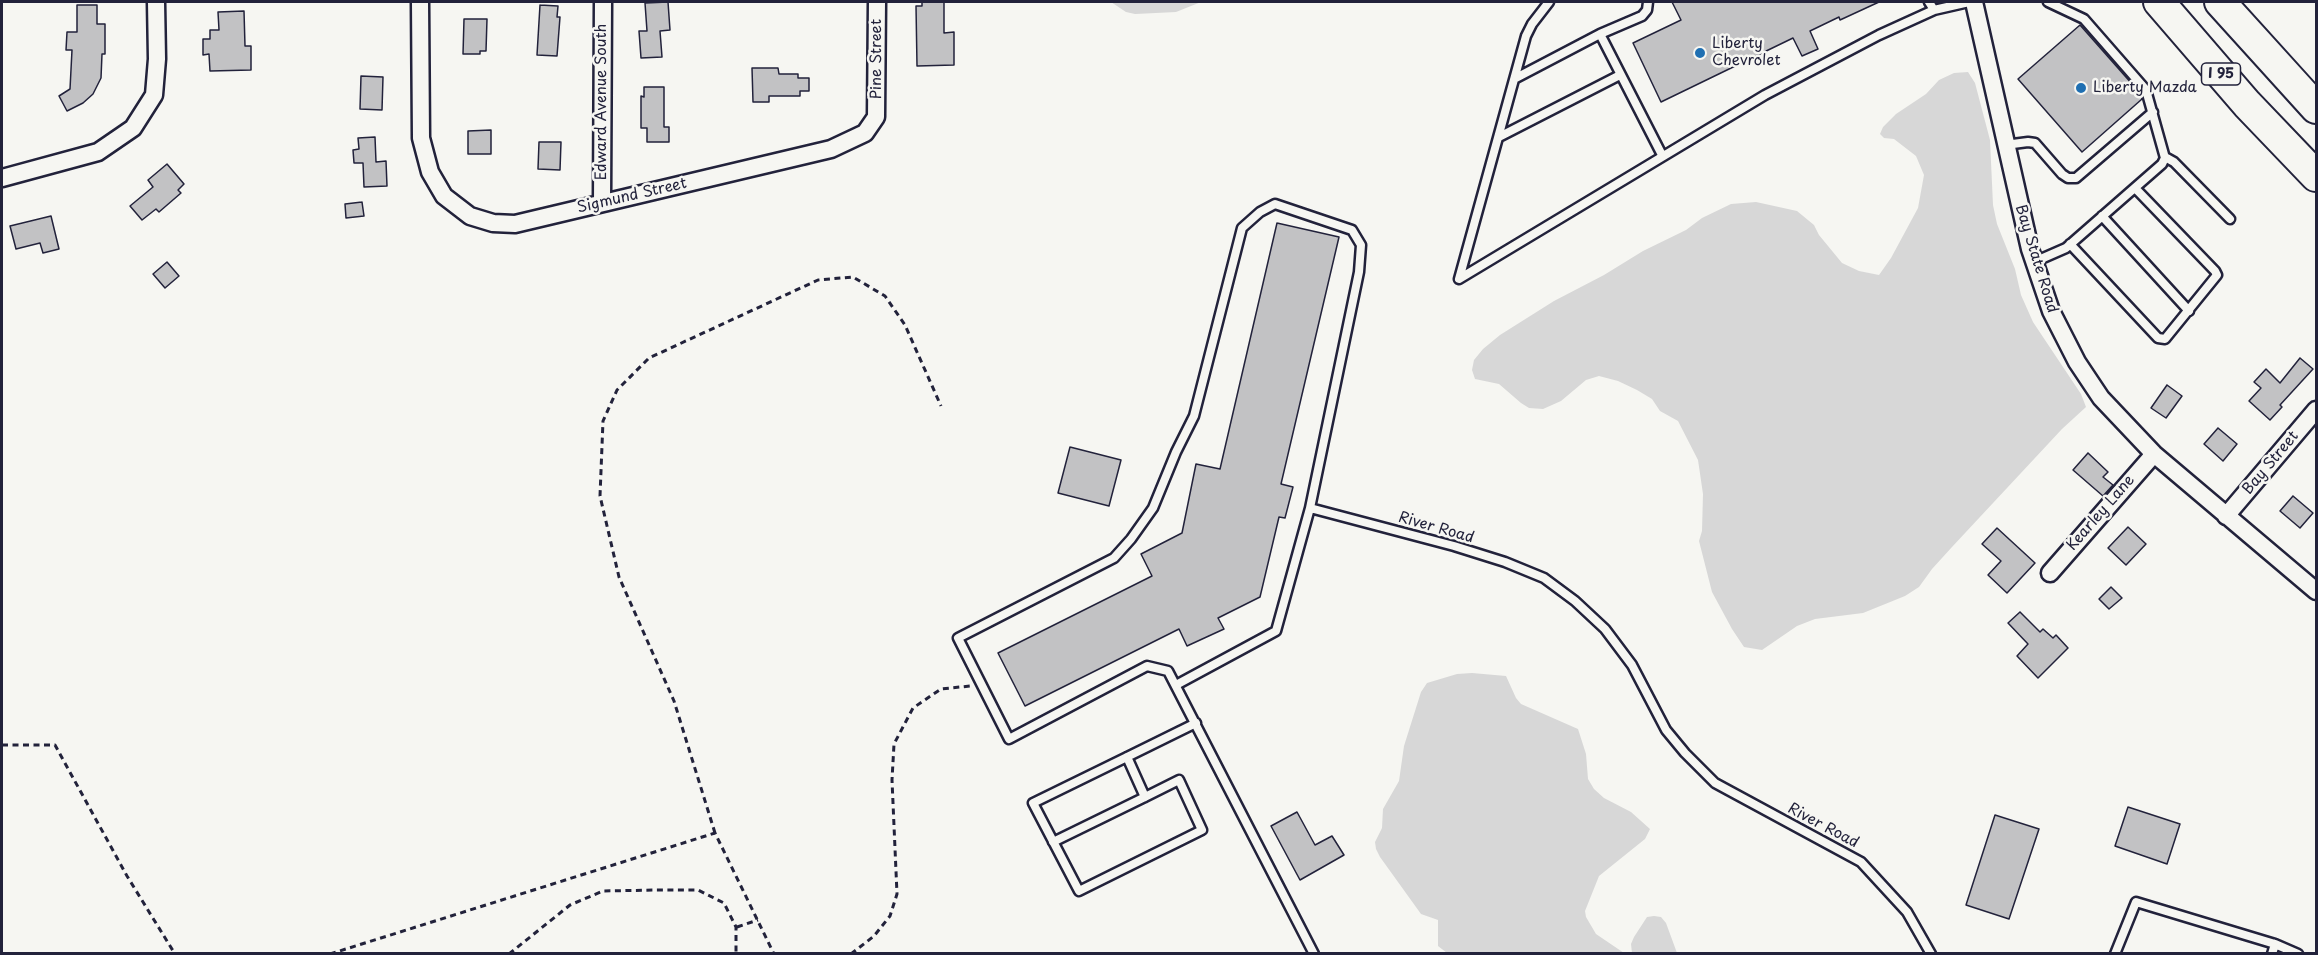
<!DOCTYPE html>
<html>
<head>
<meta charset="utf-8">
<style>
	body { margin:0 }
	#map { position:relative; width:2318px; height:955px; overflow:hidden; background:#f6f6f2; font-family:"Playpen Sans",sans-serif }
	canvas { display:block }
	.frame { position:absolute; inset:0; border:3px solid #22223b; pointer-events:none }
</style>
</head>
<body>
<div id="map">
<canvas width="2318" height="955"></canvas>
<div class="frame"></div>
</div>
<script>
const g = document.querySelector('canvas').getContext('2d');
g.lineJoin = 'round';
function paint(path, color) {
  g.fillStyle = color;
  g.fill(path, 'evenodd');
}
function poly(rows) {
  const path = new Path2D();
  for (const r of rows) {
    path.moveTo(r[0], r[1]);
    for (let i = 2; i < r.length; i += 2) path.lineTo(r[i], r[i + 1]);
  }
  return path;
}
function trace(path, color, width, dash) {
  g.strokeStyle = color;
  g.lineWidth = width;
  g.lineCap = dash ? 'butt' : 'round';
  g.setLineDash(dash || []);
  g.stroke(path);
}
function write(font, color, halo, rows, align = 'center') {
  g.font = font + ' "Playpen Sans",sans-serif';
  g.lineWidth = 5;
  g.setLineDash([]);
  g.textBaseline = 'middle';
  g.strokeStyle = halo;
  g.fillStyle = color;
  for (const [text, x, y, turn = 0] of rows) {
    g.save();
    g.translate(x, y);
    g.rotate((+turn || 0) * Math.PI / 180);
    g.textAlign = isNaN(turn) ? turn : align;
    if (halo) g.strokeText(text, 0, 0);
    g.fillText(text, 0, 0);
    g.restore();
  }
}
const green = poly([
	[1111,2,1201,2,1176,12,1135,14,1126,12],
	[1968,72,1975,83,1990,140,1993,205,1997,224,2015,269,2021,295,2033,322,2081,394,2086,407,2062,429,1952,547,1932,569,1919,587,1905,596,1863,613,1815,619,1797,626,1762,650,1744,647,1732,629,1712,592,1699,541,1702,531,1703,494,1698,460,1678,421,1660,411,1652,399,1637,390,1618,381,1599,376,1586,380,1561,401,1543,409,1529,408,1521,403,1499,384,1475,379,1472,370,1474,360,1483,349,1500,335,1554,301,1604,275,1643,251,1686,230,1702,218,1731,204,1756,202,1797,211,1814,225,1819,235,1842,263,1859,271,1879,275,1891,258,1918,208,1924,175,1916,156,1894,139,1884,138,1880,134,1883,127,1896,114,1926,94,1939,80,1954,73],
	[1472,673,1506,676,1516,698,1521,704,1578,729,1586,754,1588,779,1594,789,1604,798,1631,812,1650,829,1645,839,1599,876,1585,911,1586,917,1596,934,1624,953,1447,953,1438,946,1438,920,1421,914,1380,857,1376,849,1375,842,1382,828,1383,809,1399,781,1404,746,1421,692,1427,683,1457,674],
	[1654,916,1661,917,1666,923,1677,953,1632,953,1631,944,1634,937,1647,917]
]);
const building = poly([
	[668,2,670,30,660,31,662,57,641,58,639,31,647,31,645,3,668,2],
	[922,2,944,2,944,33,954,32,954,65,917,66,916,6,922,6,922,2],
	[1672,2,1879,2,1840,20,1839,17,1810,31,1818,49,1802,56,1793,38,1661,102,1633,43,1681,20,1672,2],
	[77,5,97,5,97,24,105,24,105,54,102,54,101,78,93,94,83,103,67,111,59,96,70,89,72,50,66,50,67,32,77,32,77,5],
	[540,5,558,6,557,17,560,17,557,56,537,55,540,5],
	[244,11,245,46,251,46,251,70,210,71,209,54,203,55,203,39,210,39,210,30,219,30,218,12,244,11],
	[464,19,487,19,486,51,480,51,480,54,463,54,464,19],
	[2080,25,2140,93,2142,99,2082,152,2018,79,2080,25],
	[752,68,778,68,779,74,798,74,798,78,809,78,809,91,800,91,800,96,769,96,769,102,753,102,752,68],
	[361,76,383,77,382,110,360,109,361,76],
	[644,87,664,87,664,127,669,127,669,142,647,142,647,128,641,128,641,96,644,97,644,87],
	[491,130,491,154,468,154,468,131,491,130],
	[375,137,376,162,386,161,387,186,364,187,363,163,354,163,353,150,359,149,358,138,375,137],
	[539,142,561,142,560,170,538,169,539,142],
	[167,164,184,184,178,190,181,193,159,212,156,209,142,220,130,206,153,187,148,180,167,164],
	[362,202,364,216,346,218,345,204,362,202],
	[51,216,59,249,43,253,40,243,16,249,10,226,51,216],
	[1277,223,1339,237,1281,484,1293,487,1285,518,1279,517,1260,597,1218,618,1224,629,1187,646,1179,629,1025,706,998,653,1152,576,1141,554,1182,533,1196,464,1220,469,1277,223],
	[167,262,179,276,165,288,153,274,167,262],
	[2300,358,2313,369,2280,405,2282,407,2270,420,2249,401,2261,388,2254,382,2266,369,2280,383,2300,358],
	[2167,385,2182,396,2166,418,2151,408,2167,385],
	[2218,428,2237,444,2223,461,2204,444,2218,428],
	[1070,447,1121,460,1109,506,1058,493,1070,447],
	[2088,453,2108,472,2103,477,2113,485,2103,496,2073,470,2088,453],
	[2293,496,2313,513,2300,528,2280,511,2293,496],
	[2128,527,2146,544,2126,565,2108,548,2128,527],
	[1997,528,2035,563,2007,593,1988,575,2001,561,1982,544,1997,528],
	[2111,587,2122,598,2109,609,2099,599,2111,587],
	[2020,612,2040,632,2043,629,2053,638,2056,635,2068,648,2038,678,2017,656,2028,644,2008,623,2020,612],
	[2128,807,2180,824,2167,864,2115,846,2128,807],
	[1297,812,1315,845,1332,836,1344,855,1300,880,1271,826,1297,812],
	[1995,815,2039,829,2009,919,1966,905,1995,815]
]);
const path = poly([
	[2,745,55,745,127,876,175,954],
	[715,833,674,701,619,577,600,496,603,421,617,390,649,358,818,280,853,277,885,296,905,325,941,406],
	[737,927,758,920],
	[330,954,715,833,774,954],
	[509,954,570,905,603,891,656,890,698,890,724,903,736,927,736,954],
	[851,954,874,936,890,916,897,894,892,780,894,744,913,708,941,689,970,686]
]);
const lane = poly([
	[1549,2,1532,24,1526,36,1459,279,1765,95,1879,35,1934,10,1969,2],
	[1929,2,1934,10],
	[1600,34,1662,155],
	[1516,78,1600,34,1642,16,1647,10,1648,2],
	[1499,137,1620,75],
	[2005,145,2028,142,2035,143,2062,174,2068,178,2076,178,2153,112],
	[2165,157,2174,162,2230,219],
	[2102,216,2189,311],
	[2070,244,2158,338,2165,339,2217,275,2215,271,2135,188],
	[2034,262,2066,248,2162,164,2165,158,2146,90,2084,19,2048,2],
	[1310,508,1359,272,1361,245,1352,230,1275,204,1260,212,1242,228,1194,416,1176,452,1153,508,1131,539,1114,558,958,638,1009,739,1147,666,1168,671,1314,954],
	[1176,685,1276,631,1310,508,1454,546,1505,562,1544,578,1575,601,1605,629,1632,665,1666,730,1685,753,1715,783,1861,862,1907,912,1931,954],
	[1127,757,1145,797,1179,780,1202,830,1079,891,1033,803,1127,757,1196,723],
	[1053,842,1145,797],
	[2275,944,2298,954],
	[2115,954,2136,902,2275,944,2272,954]
]);
const street = poly([
	[420,2,421,138,430,172,444,196,470,216,493,223,515,224,831,149,865,133,876,117,877,2],
	[1974,2,2030,249,2051,311,2077,362,2101,398,2154,454,2316,591],
	[2,178,98,152,133,128,154,95,157,59,156,2],
	[602,202,603,2],
	[2226,516,2316,410],
	[2050,573,2154,454]
]);
const highway = poly([
	[2159,2,2247,104,2316,176],
	[2220,2,2316,108]
]);
const markers = [
	[1700,53,6,"#1f6fb2"],
	[2081,88,6,"#1f6fb2"]
];
const shields = [
	[2221,74,39]
];
const shieldNames = [
	["I 95",2221,74]
];
const poiNames = [
	["Liberty",1712,44],
	["Chevrolet",1712,61],
	["Liberty Mazda",2093,88]
];
const streetNames = [
	["Pine Street",877,59,-90],
	["Edward Avenue South",602,102,-90],
	["Sigmund Street",632,196,-13],
	["Bay State Road",2036,259,73],
	["Bay Street",2271,463,-50],
	["Kearley Lane",2101,513,-49],
	["River Road",1436,528,16],
	["River Road",1823,826,28]
];
paint(green, '#d7d7d7');
paint(building, '#c2c2c4');
trace(building, '#22223b', 1.5);
trace(lane, '#22223b', 13);
trace(street, '#22223b', 21);
trace(highway, '#22223b', 34);
trace(path, '#22223b', 3, [6, 4.5]);
trace(lane, '#f6f6f2', 8);
trace(street, '#f6f6f2', 16);
trace(highway, '#f6f6f2', 30);
for (const [x, y, r, color] of markers) {
  const dot = new Path2D();
  dot.arc(x, y, r, 0, 2 * Math.PI);
  g.fillStyle = color;
  g.fill(dot);
  trace(dot, '#f6f6f2', 2);
}
for (const [x, y, w] of shields) {
  const box = new Path2D();
  box.roundRect(x - w / 2, y - 11, w, 22, 4.5);
  g.fillStyle = '#f6f6f2';
  g.fill(box);
  trace(box, '#22223b', 1.5);
}
write('bold 14px', '#22223b', null, shieldNames);
write('15px', '#22223b', '#f6f6f2', poiNames, 'left');
write('15px', '#22223b', '#f6f6f2', streetNames);
</script>
</body>
</html>
